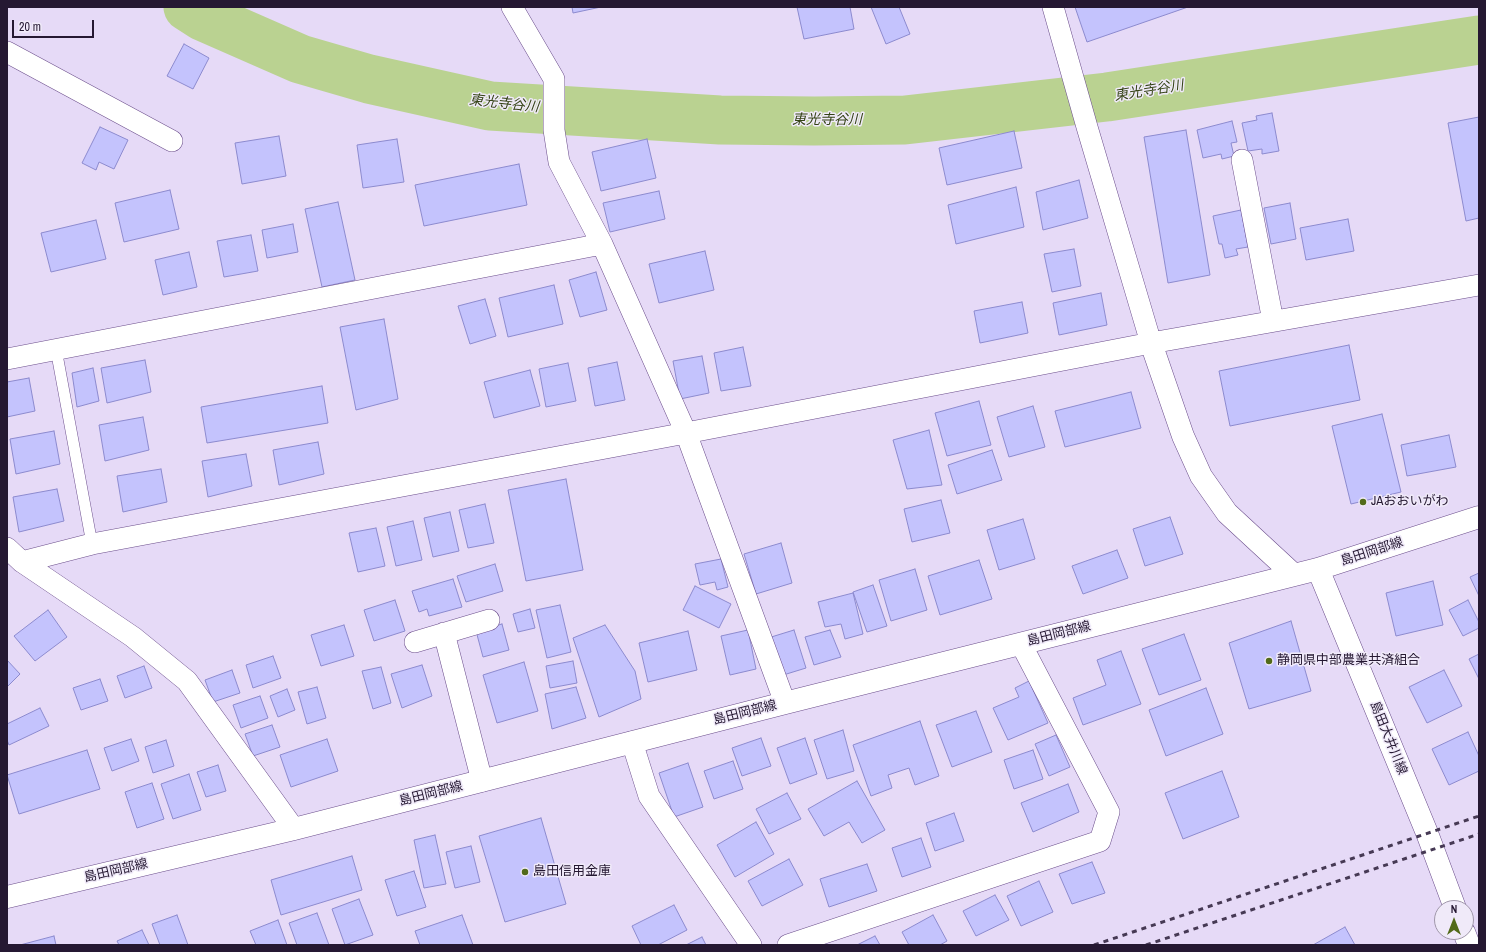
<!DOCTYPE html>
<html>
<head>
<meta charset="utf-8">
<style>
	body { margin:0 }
	#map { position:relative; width:1486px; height:952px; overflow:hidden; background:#e6daf7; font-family:"Archivo Narrow",sans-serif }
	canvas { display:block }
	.frame { position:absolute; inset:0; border:8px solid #251832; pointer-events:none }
	.north { position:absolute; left:1434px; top:900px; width:40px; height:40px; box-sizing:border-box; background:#f0eaf9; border:1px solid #9f96a9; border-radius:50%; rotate:0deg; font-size:11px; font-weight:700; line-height:16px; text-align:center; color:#251832 }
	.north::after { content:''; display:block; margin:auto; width:14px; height:18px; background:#526a1a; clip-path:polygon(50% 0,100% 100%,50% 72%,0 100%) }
	.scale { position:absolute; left:12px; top:20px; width:82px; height:18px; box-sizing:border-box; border:2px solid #251832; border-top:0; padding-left:5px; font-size:12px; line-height:14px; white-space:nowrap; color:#251832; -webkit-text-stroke:3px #f0eaf9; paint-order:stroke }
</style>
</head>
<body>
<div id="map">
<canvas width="1486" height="952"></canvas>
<div class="frame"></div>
<div class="north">N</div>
<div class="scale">20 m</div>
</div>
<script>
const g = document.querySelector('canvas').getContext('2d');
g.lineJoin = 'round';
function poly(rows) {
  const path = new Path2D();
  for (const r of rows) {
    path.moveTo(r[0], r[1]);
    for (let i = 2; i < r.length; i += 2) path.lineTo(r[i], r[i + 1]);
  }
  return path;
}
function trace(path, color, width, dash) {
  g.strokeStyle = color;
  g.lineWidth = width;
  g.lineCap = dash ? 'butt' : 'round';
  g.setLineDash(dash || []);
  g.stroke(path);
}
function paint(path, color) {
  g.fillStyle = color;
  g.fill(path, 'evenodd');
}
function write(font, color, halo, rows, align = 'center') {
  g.font = font + ' "Archivo Narrow","Noto Sans JP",sans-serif';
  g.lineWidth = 3;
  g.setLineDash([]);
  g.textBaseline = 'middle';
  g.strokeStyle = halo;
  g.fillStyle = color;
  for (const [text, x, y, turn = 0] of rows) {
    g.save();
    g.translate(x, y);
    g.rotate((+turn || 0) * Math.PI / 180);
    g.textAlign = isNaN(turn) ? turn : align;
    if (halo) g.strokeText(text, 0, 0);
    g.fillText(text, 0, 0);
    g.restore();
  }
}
const river = poly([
	[188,7,202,16,300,59,369,79,490,106,720,120,814,121,905,120,1107,97,1479,40]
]);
const building = poly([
	[572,7,601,7,573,13,572,7],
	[797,7,850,7,854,29,804,39,797,7],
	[871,7,899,7,910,34,886,44,871,7],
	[1075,7,1188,7,1087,42,1075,7],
	[184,44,209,58,193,89,167,76,184,44],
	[1272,113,1279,151,1262,154,1262,149,1248,151,1242,123,1257,120,1256,116,1272,113],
	[1479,117,1479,218,1466,221,1448,123,1479,117],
	[1232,121,1237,142,1231,143,1234,156,1222,159,1221,154,1203,158,1197,130,1232,121],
	[100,127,128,140,114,169,99,162,96,170,82,163,100,127],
	[1186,130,1210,275,1168,283,1144,137,1186,130],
	[1014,131,1022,168,947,185,939,148,1014,131],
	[279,136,286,176,242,184,235,143,279,136],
	[397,139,404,182,363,188,357,145,397,139],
	[647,139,656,178,601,191,592,152,647,139],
	[519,164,527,205,424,226,415,185,519,164],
	[1079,180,1088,218,1043,230,1036,192,1079,180],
	[1016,187,1024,227,956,244,948,205,1016,187],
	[170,190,179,229,124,242,115,203,170,190],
	[659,191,665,219,610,232,603,203,659,191],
	[338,202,355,280,322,287,305,209,338,202],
	[1290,203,1296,239,1271,244,1264,208,1290,203],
	[1241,210,1248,247,1236,249,1238,255,1225,258,1222,244,1219,244,1213,216,1241,210],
	[1348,219,1354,251,1306,260,1300,228,1348,219],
	[96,220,106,259,51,272,41,233,96,220],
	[293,224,298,252,267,258,262,230,293,224],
	[251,235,258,271,224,277,217,241,251,235],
	[1074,249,1081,286,1052,292,1044,254,1074,249],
	[705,251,714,290,659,303,649,264,705,251],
	[189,252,197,287,163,295,155,260,189,252],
	[596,272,607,310,580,317,569,280,596,272],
	[554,285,563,324,508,337,499,298,554,285],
	[1101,293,1107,325,1059,335,1053,303,1101,293],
	[485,299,496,336,470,344,458,306,485,299],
	[1022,302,1028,333,980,343,974,311,1022,302],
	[384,319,398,399,356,410,340,327,384,319],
	[1349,345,1360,400,1230,426,1219,371,1349,345],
	[743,347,751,386,721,391,714,353,743,347],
	[702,356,709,393,680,399,673,361,702,356],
	[145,360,151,392,107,403,101,368,145,360],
	[617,362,625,400,595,406,588,368,617,362],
	[568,363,576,401,546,407,539,369,568,363],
	[93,368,99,401,77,407,72,373,93,368],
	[530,370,540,406,494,418,484,382,530,370],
	[29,378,35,411,7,417,7,382,29,378],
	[322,386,328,423,207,443,201,407,322,386],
	[1131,392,1141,428,1065,447,1055,411,1131,392],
	[979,401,991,445,947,456,935,413,979,401],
	[1033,406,1045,447,1009,457,997,417,1033,406],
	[1382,414,1401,492,1351,504,1332,426,1382,414],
	[143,417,149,450,105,461,99,425,143,417],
	[929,430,942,485,907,489,893,440,929,430],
	[54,431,60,464,16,474,10,439,54,431],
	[1449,435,1456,467,1407,476,1401,445,1449,435],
	[318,442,324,474,279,485,273,450,318,442],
	[992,450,1002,480,957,494,948,465,992,450],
	[246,454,252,486,208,497,202,461,246,454],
	[161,469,167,502,123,512,117,476,161,469],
	[566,479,583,570,526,581,508,490,566,479],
	[57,489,64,521,19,532,13,497,57,489],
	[941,500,950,533,912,542,904,509,941,500],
	[485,504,494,543,468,548,459,510,485,504],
	[450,512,459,551,433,557,424,518,450,512],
	[1170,517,1183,554,1145,566,1133,529,1170,517],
	[1023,519,1035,559,999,570,987,530,1023,519],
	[413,521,422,560,396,566,387,527,413,521],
	[376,528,385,566,358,572,349,533,376,528],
	[781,543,792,583,756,594,744,554,781,543],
	[1117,550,1128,578,1083,594,1072,566,1117,550],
	[721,559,728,587,717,590,715,582,700,585,695,564,721,559],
	[979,560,992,599,940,615,928,576,979,560],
	[495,564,503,591,466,602,457,576,495,564],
	[915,569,927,610,891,621,879,580,915,569],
	[1479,573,1479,596,1470,577,1479,573],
	[453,579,462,607,429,616,427,609,419,612,412,591,453,579],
	[1433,581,1443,625,1396,636,1386,593,1433,581],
	[873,585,887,626,867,632,853,592,873,585],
	[695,586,731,604,719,628,683,610,695,586],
	[853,593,863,634,845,639,841,624,825,627,818,602,853,593],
	[395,600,405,631,374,641,364,610,395,600],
	[1468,600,1479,622,1479,628,1463,636,1449,610,1468,600],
	[560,605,571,652,547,658,536,610,560,605],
	[530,609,535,628,518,632,513,614,530,609],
	[48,610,67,637,35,661,14,636,48,610],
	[1291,621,1311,691,1249,709,1229,643,1291,621],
	[502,624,509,650,483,657,476,631,502,624],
	[344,625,354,656,321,666,311,635,344,625],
	[605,625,635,671,641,699,599,717,573,638,605,625],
	[748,630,756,669,730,675,721,636,748,630],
	[794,630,806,668,780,676,768,638,794,630],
	[830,630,841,657,814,665,805,637,830,630],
	[688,631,697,670,648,682,639,643,688,631],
	[1184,634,1201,680,1159,695,1142,649,1184,634],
	[1121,651,1141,704,1083,725,1073,698,1106,685,1097,660,1121,651],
	[1479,654,1479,679,1469,659,1479,654],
	[273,656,281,678,253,688,246,665,273,656],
	[7,660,20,674,7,687,7,660],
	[573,661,577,683,550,688,546,666,573,661],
	[524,662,538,711,497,723,483,675,524,662],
	[422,665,432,696,402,708,391,674,422,665],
	[144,666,152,688,125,698,117,676,144,666],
	[381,667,391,703,373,709,362,671,381,667],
	[232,670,240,693,213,702,205,680,232,670],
	[1444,670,1462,706,1427,723,1409,687,1444,670],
	[100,679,108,701,81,710,73,688,100,679],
	[1029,681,1048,723,1008,740,993,708,1019,697,1015,688,1029,681],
	[317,687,326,718,307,724,298,692,317,687],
	[576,687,586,718,552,729,545,694,576,687],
	[1206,688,1223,734,1166,756,1149,710,1206,688],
	[287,689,295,710,278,717,270,696,287,689],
	[260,696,268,718,241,728,233,705,260,696],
	[40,708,49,726,9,745,7,740,7,724,40,708],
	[976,711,992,752,952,767,936,725,976,711],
	[920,721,939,776,915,785,909,768,888,775,892,788,871,796,853,745,920,721],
	[272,725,280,747,253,756,245,734,272,725],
	[843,730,854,771,827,779,814,740,843,730],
	[1468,732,1479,756,1479,771,1449,785,1432,749,1468,732],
	[1056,735,1070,767,1049,776,1035,744,1056,735],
	[761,738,771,766,742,776,732,748,761,738],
	[805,738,817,774,790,784,777,748,805,738],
	[131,739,139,761,112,771,104,748,131,739],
	[327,739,338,771,291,787,280,755,327,739],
	[166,740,174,766,153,773,145,747,166,740],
	[87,750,100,789,19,814,7,775,87,750],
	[1033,750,1043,779,1014,789,1004,760,1033,750],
	[733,761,743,789,714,799,704,771,733,761],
	[688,763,703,807,674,817,659,773,688,763],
	[218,765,226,791,206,797,197,772,218,765],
	[1222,771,1239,817,1183,839,1165,793,1222,771],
	[189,774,201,810,173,819,161,784,189,774],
	[857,781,885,830,862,843,849,822,824,836,808,809,857,781],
	[152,783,164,819,137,828,125,792,152,783],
	[1068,784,1079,812,1033,832,1021,803,1068,784],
	[787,793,801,819,769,834,756,809,787,793],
	[954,813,964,841,935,851,926,823,954,813],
	[541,818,566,904,505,922,479,836,541,818],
	[756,822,774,854,735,877,717,845,756,822],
	[435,835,446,884,424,888,414,840,435,835],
	[921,838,931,867,902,877,892,848,921,838],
	[471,846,480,882,455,888,446,852,471,846],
	[352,856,362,890,281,915,271,880,352,856],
	[789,859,803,885,762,906,748,881,789,859],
	[1092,862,1105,893,1072,904,1059,874,1092,862],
	[867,864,877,891,829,907,820,879,867,864],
	[414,871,426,907,397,916,385,880,414,871],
	[1039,881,1053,912,1021,926,1007,896,1039,881],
	[995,895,1009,920,976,936,963,911,995,895],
	[359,899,373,935,345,945,332,909,359,899],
	[674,905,687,930,658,945,641,945,632,926,674,905],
	[317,913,329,945,297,945,289,923,317,913],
	[177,915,188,945,160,945,152,924,177,915],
	[462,915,473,945,420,945,415,931,462,915],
	[933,915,947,941,940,945,909,945,902,932,933,915],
	[278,920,287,945,256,945,250,931,278,920],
	[1345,927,1355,945,1313,945,1345,927],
	[142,930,149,945,119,945,117,941,142,930],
	[54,936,56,945,20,945,54,936],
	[875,936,880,945,857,945,875,936],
	[702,937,706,945,686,945,702,937]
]);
const lane = poly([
	[56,349,92,544]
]);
const street = poly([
	[512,7,554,79,554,130,559,162,602,244,686,433,785,703],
	[1053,7,1087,127,1151,343],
	[7,52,172,141],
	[1242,160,1273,321],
	[7,359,602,244],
	[7,548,22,562,133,637,187,681,294,829],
	[22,562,92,544,686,433,1151,343,1479,285],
	[444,633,482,781],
	[415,642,489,620],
	[632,742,649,796,751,945],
	[788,945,1100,841,1109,812,1021,644]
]);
const secondary = poly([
	[1151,343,1183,436,1201,476,1227,513,1294,575],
	[1318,569,1427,833,1455,908],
	[7,897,294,829,785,703,1318,569,1479,517],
	[1464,932,1469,945]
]);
const rail = poly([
	[1094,945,1479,816],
	[1146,945,1479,834]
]);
const markers = [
	[1363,502,4,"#526a1a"],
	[1269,661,4,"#526a1a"],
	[525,872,4,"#526a1a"]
];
const poiNames = [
	["JAおおいがわ",1371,502],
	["静岡県中部農業共済組合",1277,661],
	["島田信用金庫",533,872]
];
const streetNames = [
	["島田岡部線",1372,552,-18],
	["島田岡部線",1059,634,-14],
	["島田岡部線",745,713,-14],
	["島田大井川線",1388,738,68],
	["島田岡部線",431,794,-14],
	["島田岡部線",116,871,-13]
];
const waterNames = [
	["東光寺谷川",1149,91,-9],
	["東光寺谷川",504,104,6],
	["東光寺谷川",827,120]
];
trace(river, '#bad291', 49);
paint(building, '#c4c3fd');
trace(building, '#8c8ace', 1);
trace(lane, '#6c4f8c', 12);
trace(street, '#6c4f8c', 22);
trace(secondary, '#6c4f8c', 23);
trace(lane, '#fff', 11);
trace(street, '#fff', 21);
trace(secondary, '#fff', 22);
trace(rail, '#463954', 3, [5, 5]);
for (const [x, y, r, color] of markers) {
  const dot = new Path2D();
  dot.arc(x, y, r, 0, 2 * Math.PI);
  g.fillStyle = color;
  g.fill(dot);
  trace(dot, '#f0eaf9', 1.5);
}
write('13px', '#251832', '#f0eaf9', poiNames, 'left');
write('13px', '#251832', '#f0eaf9', streetNames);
write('italic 14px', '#344315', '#f0eaf9', waterNames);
</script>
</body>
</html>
